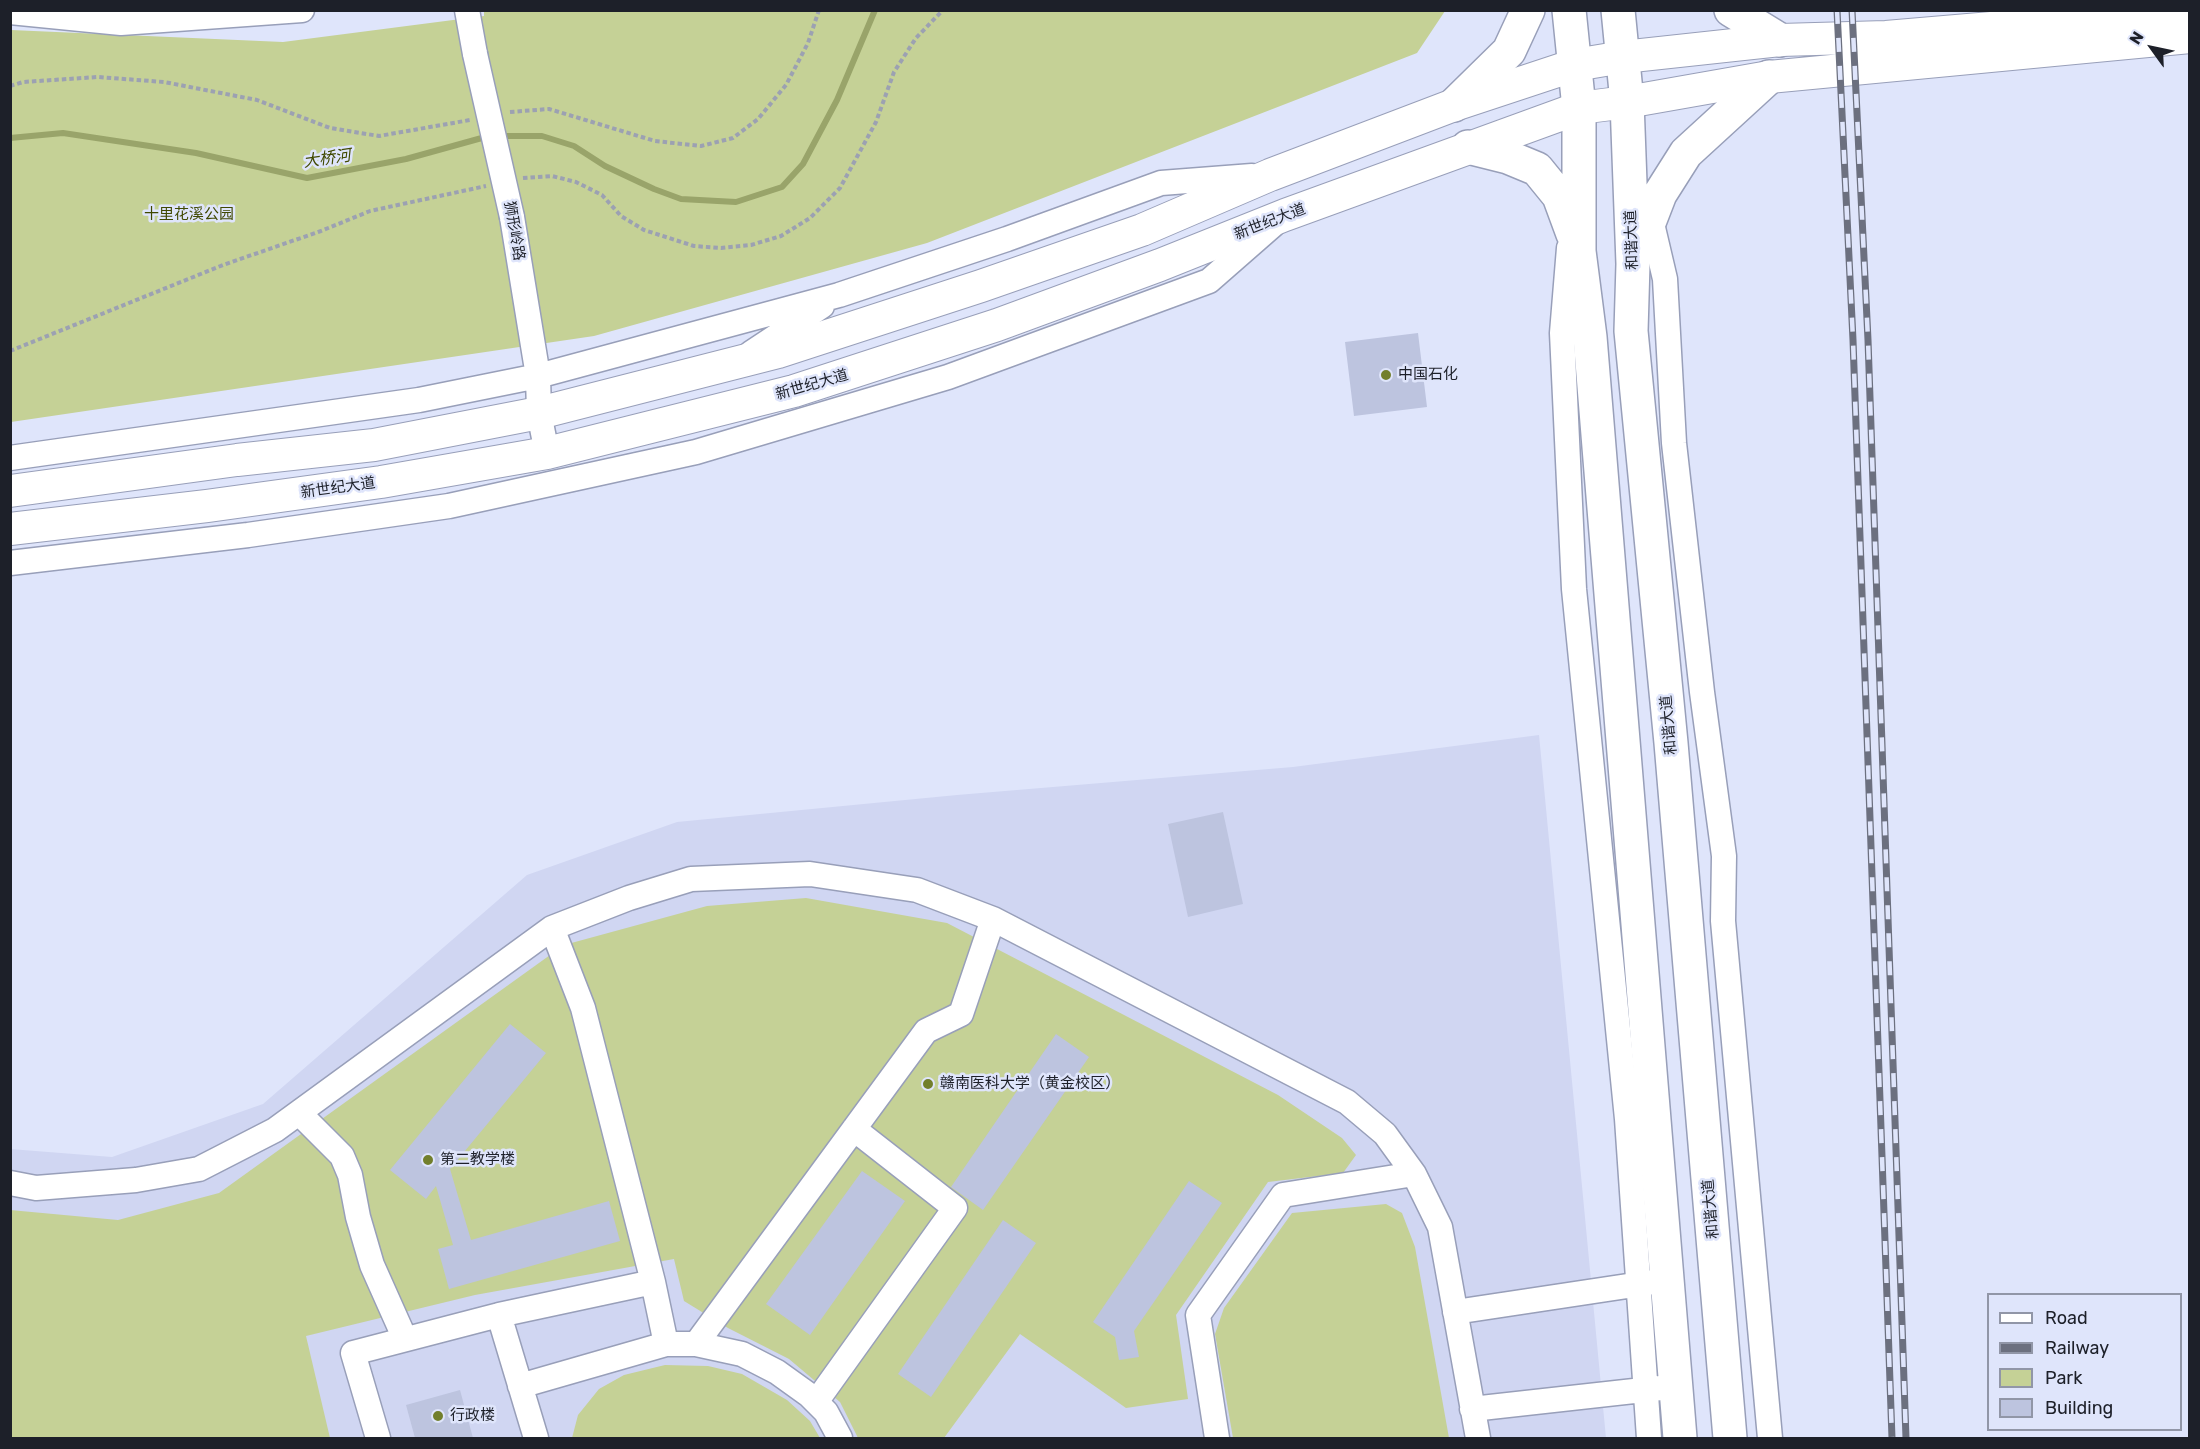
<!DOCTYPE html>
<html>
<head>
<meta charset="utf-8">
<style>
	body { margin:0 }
	#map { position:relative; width:2200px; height:1449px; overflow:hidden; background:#dfe5fb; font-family:Rubik,sans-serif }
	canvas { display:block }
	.frame { position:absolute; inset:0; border:12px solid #1d2029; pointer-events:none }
	.legend { position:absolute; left:1987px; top:1293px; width:195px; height:138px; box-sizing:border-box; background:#dfe5fb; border:2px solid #9196a7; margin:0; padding:8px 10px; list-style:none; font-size:18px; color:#1d2029 }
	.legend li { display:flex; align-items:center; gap:12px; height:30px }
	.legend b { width:30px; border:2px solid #9196a7 }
	.north { position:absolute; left:2122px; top:18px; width:60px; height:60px; -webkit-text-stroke:4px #dfe5fb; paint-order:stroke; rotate:303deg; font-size:16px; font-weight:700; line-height:24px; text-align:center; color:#1d2029 }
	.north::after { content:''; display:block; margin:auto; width:21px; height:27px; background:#1d2029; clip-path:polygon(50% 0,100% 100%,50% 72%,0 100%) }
</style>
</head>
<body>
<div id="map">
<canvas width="2200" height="1449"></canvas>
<div class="frame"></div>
<ul class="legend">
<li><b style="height:8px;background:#fff"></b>Road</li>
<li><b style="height:8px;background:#6c707f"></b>Railway</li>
<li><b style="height:16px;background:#c5d196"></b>Park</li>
<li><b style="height:16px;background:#bdc4df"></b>Building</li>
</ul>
<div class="north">N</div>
</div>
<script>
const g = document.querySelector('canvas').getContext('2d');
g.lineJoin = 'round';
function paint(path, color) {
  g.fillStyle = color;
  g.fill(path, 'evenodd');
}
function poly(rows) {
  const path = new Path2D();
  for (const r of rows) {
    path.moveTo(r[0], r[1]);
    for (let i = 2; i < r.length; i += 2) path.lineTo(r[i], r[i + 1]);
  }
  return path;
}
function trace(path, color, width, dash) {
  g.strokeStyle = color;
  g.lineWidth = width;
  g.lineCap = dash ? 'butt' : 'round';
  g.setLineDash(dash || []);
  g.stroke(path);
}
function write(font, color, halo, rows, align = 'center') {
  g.font = font + ' Rubik,"Noto Sans SC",sans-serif';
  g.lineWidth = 5;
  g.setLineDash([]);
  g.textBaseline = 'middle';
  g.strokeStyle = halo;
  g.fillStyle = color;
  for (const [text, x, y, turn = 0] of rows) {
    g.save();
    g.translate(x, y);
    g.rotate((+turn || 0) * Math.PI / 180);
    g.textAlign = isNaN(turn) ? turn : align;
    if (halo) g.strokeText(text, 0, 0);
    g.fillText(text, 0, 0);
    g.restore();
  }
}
const built = poly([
	[1539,735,1606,1438,11,1438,10,1149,112,1157,263,1104,527,875,677,822,957,795,1293,767]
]);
const green = poly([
	[484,10,1445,11,1417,53,927,243,594,336,11,422,11,30,283,42,484,16],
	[806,898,947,923,1278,1095,1342,1138,1356,1155,1343,1173,1268,1182,1176,1315,1188,1399,1126,1408,1020,1334,944,1438,858,1438,840,1402,789,1359,728,1328,684,1301,674,1259,475,1295,306,1336,330,1438,11,1438,10,1210,118,1220,219,1193,564,945,707,906],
	[1386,1204,1402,1213,1415,1247,1449,1438,1233,1438,1215,1334,1224,1308,1292,1213],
	[665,1365,708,1366,742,1374,787,1400,810,1421,820,1438,572,1438,578,1415,599,1389,624,1375]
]);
const stream = poly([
	[499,136,542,136,574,146,605,166,654,189,681,199,736,202,782,187,803,164,837,100,875,10],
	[10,138,63,133,196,153,307,178,406,159,489,136]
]);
const building = poly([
	[1418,333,1427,407,1354,416,1345,342],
	[1223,812,1243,904,1188,917,1168,824],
	[510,1024,546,1053,450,1169,471,1240,609,1201,620,1241,449,1289,438,1249,453,1245,436,1186,426,1199,390,1170],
	[1056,1034,1089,1057,983,1210,951,1187],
	[862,1171,905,1201,810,1335,766,1304],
	[1189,1181,1222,1203,1134,1331,1139,1357,1119,1360,1115,1337,1093,1322],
	[1003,1220,1036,1243,931,1397,898,1374],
	[460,1390,473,1438,415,1438,406,1405]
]);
const path = poly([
	[10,86,23,82,98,77,164,82,257,100,330,128,379,136,470,120],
	[510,112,549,109,655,141,701,146,733,138,758,119,786,85,808,43,819,10],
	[523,178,552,176,576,182,602,195,621,216,644,230,694,246,721,248,751,245,781,236,810,218,840,188,876,122,894,72,916,38,943,10],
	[10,351,223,265,321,231,370,211,486,186]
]);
const minor = poly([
	[467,10,475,54],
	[10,12,121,23,302,10],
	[1650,215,1665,279,1674,443,1702,692,1724,856,1723,921,1770,1438],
	[512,217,538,376,539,413,547,453],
	[1569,248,1562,333,1574,589,1627,1119,1649,1438],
	[751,353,822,306],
	[10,458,419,400,538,376,839,295,1007,239,1161,183,1252,176],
	[10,563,248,535,449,506,696,452,948,377,1209,281,1273,225],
	[299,1113,342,1156,350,1175,358,1217,372,1265,405,1339],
	[10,1183,36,1188,136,1180,199,1169,275,1130,552,928,629,898,691,879,810,874,917,890,993,919,1347,1102,1385,1134,1414,1174,1440,1227,1478,1438],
	[653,1282,666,1344],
	[1455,1312,1654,1282],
	[499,1315,536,1438],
	[696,1344,926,1031,961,1014,993,919],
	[520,1386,666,1344,696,1344,742,1354,777,1372,809,1395,826,1412,840,1438],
	[816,1402,955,1208,854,1129],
	[1472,1409,1661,1388],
	[378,1438,353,1353,499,1315,653,1282,583,1008,552,928],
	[1217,1438,1198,1315,1283,1195,1414,1174]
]);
const major = poly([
	[10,491,237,460,374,445,539,413,778,352,981,286,1142,230,1270,175,1454,105,1575,65,1623,57,1780,40,1886,37,2190,11],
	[10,529,207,506,381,482,547,453,794,391,997,325,1160,265,1285,215,1579,108,1627,102,1769,77,2190,37]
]);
const highway = poly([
	[1569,10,1579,108,1579,251,1590,337,1680,1438],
	[1618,10,1627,102,1633,264,1631,331,1671,743,1730,1438],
	[1731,10,1780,40],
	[1454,105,1509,51,1528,10],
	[1468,147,1508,157,1537,169,1559,196,1573,234],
	[1638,251,1660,194,1686,153,1769,77]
]);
const rail = poly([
	[1837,10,1853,340,1892,1438],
	[1852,10,1868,340,1906,1438]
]);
const minorBridge = poly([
	[475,54,512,217]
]);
const markers = [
	[1386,375,6,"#727f2c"],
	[928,1084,6,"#727f2c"],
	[428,1160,6,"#727f2c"],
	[438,1416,6,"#727f2c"]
];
const parkNames = [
	["十里花溪公园",189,215]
];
const streetNames = [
	["新世纪大道",1270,222,-21],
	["狮形岭路",514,231,80],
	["和谐大道",1632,240,-92],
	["新世纪大道",812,385,-16],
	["新世纪大道",338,488,-8],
	["和谐大道",1669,725,-95],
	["和谐大道",1711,1209,-95]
];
const poiNames = [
	["中国石化",1398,375],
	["赣南医科大学（黄金校区）",940,1084],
	["第二教学楼",440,1160],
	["行政楼",450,1416]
];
const waterNames = [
	["大桥河",327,159,-8]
];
paint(built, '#d0d6f2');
paint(green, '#c5d196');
trace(stream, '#99a46a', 6);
paint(building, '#bdc4df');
trace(minor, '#989fb9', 27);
trace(major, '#989fb9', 34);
trace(highway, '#989fb9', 36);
trace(path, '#9ca1b2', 4, [4.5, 3]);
trace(minor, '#fff', 24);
trace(major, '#fff', 32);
trace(highway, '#fff', 33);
trace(rail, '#6c707f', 7);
trace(rail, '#dfe5fb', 4.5, [14]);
trace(minorBridge, '#989fb9', 27, []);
trace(minorBridge, '#fff', 24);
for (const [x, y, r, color] of markers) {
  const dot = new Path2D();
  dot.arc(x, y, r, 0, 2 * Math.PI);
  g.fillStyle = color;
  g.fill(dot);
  trace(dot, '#dfe5fb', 2);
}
write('15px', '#3f4800', '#dfe5fb', parkNames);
write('15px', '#1d2029', '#dfe5fb', streetNames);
write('15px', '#1d2029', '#dfe5fb', poiNames, 'left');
write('italic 16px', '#404901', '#dfe5fb', waterNames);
</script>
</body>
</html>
